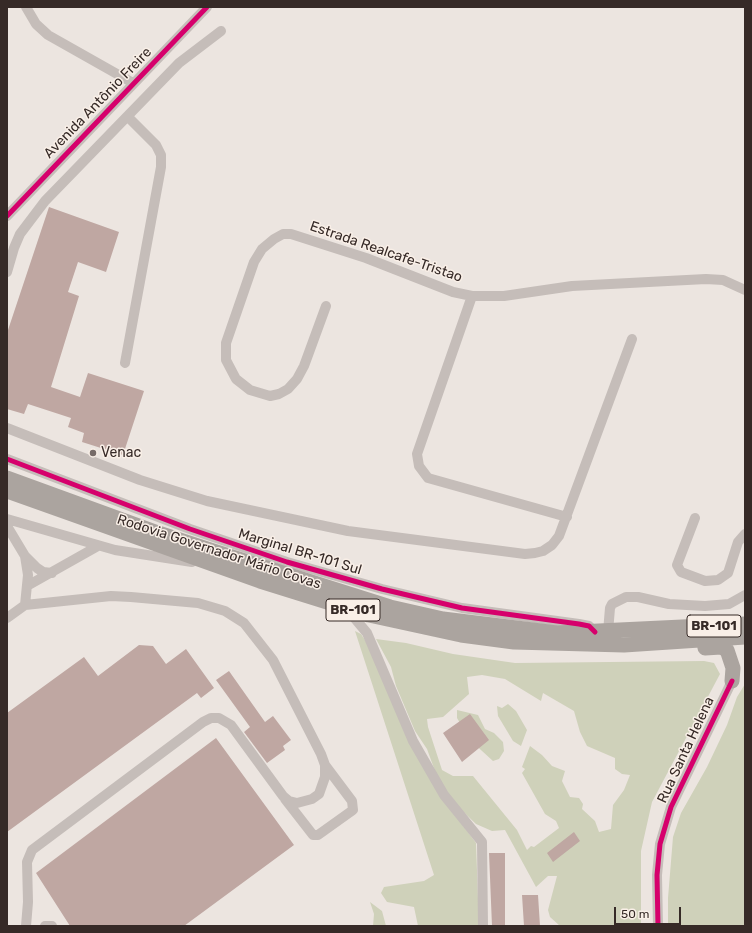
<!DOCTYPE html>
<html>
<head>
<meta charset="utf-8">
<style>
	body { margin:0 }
	#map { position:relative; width:752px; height:933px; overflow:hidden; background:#ece5e0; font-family:Rubik,sans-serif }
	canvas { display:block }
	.frame { position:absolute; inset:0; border:8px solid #362a27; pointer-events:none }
	.scale { position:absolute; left:614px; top:907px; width:67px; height:18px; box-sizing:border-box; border:2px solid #362a27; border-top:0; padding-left:5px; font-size:12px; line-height:14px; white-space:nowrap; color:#362a27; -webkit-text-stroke:3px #f9efe7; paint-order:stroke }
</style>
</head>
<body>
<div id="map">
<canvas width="752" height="933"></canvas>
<div class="frame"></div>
<div class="scale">50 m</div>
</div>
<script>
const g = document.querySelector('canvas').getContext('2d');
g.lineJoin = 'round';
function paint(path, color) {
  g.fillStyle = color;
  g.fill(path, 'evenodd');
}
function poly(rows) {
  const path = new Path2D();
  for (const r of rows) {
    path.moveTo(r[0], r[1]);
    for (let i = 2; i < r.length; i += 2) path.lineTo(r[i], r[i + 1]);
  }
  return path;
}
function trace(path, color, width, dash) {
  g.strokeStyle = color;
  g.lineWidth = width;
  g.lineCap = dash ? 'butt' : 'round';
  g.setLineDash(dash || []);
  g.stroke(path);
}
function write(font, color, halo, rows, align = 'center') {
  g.font = font + ' Rubik,sans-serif';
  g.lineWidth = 3;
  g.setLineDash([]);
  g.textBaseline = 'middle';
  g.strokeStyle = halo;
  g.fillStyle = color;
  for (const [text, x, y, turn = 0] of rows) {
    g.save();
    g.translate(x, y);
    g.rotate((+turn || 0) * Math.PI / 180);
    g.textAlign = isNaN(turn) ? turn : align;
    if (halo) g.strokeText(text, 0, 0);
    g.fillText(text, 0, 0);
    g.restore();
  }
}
const green = poly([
	[355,631,361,634,365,640,442,797,476,843,479,926,418,926,414,907,387,902,381,893,384,887,424,881,434,875],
	[376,639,406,643,453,654,515,663,704,661,714,663,720,674,652,802,641,851,641,926,560,926,550,917,548,910,557,876,548,876,536,887,505,830,492,831,476,824,452,801,435,771,427,749,415,731,396,686,391,667],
	[482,675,505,679,541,701,543,693,574,711,580,732,587,746,615,758,615,769,622,774,630,775,624,790,613,805,611,829,599,832,595,821,582,809,583,804,579,798,570,797,562,781,565,771,552,766,542,755,530,746,522,767,525,769,522,773,545,814,556,821,559,828,534,847,531,846,527,850,517,830,473,776,453,776,442,770,428,727,427,719,443,717,469,694,467,677],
	[745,684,745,926,668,926,668,898,673,837,681,813,707,767,727,725,737,697],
	[508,704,516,711,527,730,521,746,513,741,498,716,497,706,502,708],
	[457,710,478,715,485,729,494,733,503,742,504,751,499,759,493,761,470,740,457,718],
	[370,902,382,911,386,926,373,926,374,914]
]);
const building = poly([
	[49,207,119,232,106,272,78,262,68,292,79,296,51,387,80,397,88,373,144,391,123,455,82,442,84,433,68,427,71,418,28,404,24,414,7,409,7,333],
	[139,645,153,646,166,664,186,649,214,688,201,698,197,693,7,832,7,713,84,657,98,676],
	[229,671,265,722,273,716,291,740,283,746,285,750,267,763,244,732,250,727,216,680],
	[470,714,489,740,462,762,443,733],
	[216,738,294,845,184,926,70,926,36,873],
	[574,832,580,841,553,862,547,853],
	[489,853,505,853,505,926,492,926],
	[522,895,538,895,540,926,524,926]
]);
const minor = poly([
	[26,7,36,24,48,35,133,83],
	[7,216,207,7],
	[7,272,14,248,20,234,45,201,179,63,221,31],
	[472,296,417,454,419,466,428,478,567,517],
	[326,306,304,366,297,379,288,389,279,394,270,396,250,390,236,379,226,360,226,343,254,262,262,249,274,239,283,234,291,234,366,258,453,292,472,296,504,296,572,286,706,279,723,280,745,290],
	[125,363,161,167,161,155,156,145,128,117],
	[7,428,140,480,207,501,348,531,525,554,535,553,543,551,552,545,559,536,632,339],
	[7,459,190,529,287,562,382,589,462,608,579,624,589,626,593,630],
	[695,518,677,565,681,572,705,581,718,580,728,573,738,542,745,534],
	[7,519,115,550,192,562],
	[7,526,25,556,28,575,25,605,7,618],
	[25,556,37,568,43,572,52,573],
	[27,586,98,546],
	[25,605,111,596,131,597,198,603,225,611,244,623,273,660,321,754,325,765,325,777,319,794,312,799,297,803,289,801,283,796,231,725,219,718,211,718,203,722,32,850,27,862,28,902,26,926],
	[347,609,367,633,413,741,444,795,482,842,483,926],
	[608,632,610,608,612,604,626,597,638,597,669,604,705,606,729,604,745,595],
	[285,799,313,835,318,835,353,810,352,801,325,765],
	[45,926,52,926],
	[658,926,657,875,660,844,671,807,732,681]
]);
const highway = poly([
	[7,478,158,533,216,552,390,607,443,619,557,633,745,624],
	[7,491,260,581,369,615,461,635,514,642,624,645,745,637],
	[705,648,721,647,727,650,733,668,732,681]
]);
const cycleway = poly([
	[7,216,207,7],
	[7,459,190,529,287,562,382,589,462,608,579,624,589,626,595,632],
	[658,926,657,875,660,844,671,807,732,681]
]);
const markers = [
	[93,453,4,"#766b68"]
];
const shields = [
	[353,610,54],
	[714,626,54]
];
const shieldNames = [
	["BR-101",353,610],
	["BR-101",714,626]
];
const streetNames = [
	["Avenida Antônio Freire",98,103,-46],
	["Estrada Realcafe-Tristao",386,252,19],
	["Rodovia Governador Mário Covas",219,552,18],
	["Marginal BR-101 Sul",300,552,17],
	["Rua Santa Helena",686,750,-65]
];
const poiNames = [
	["Venac",101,453]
];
paint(green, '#cfd1ba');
paint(building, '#bfa7a2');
trace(minor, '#c5bdb9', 10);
trace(highway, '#aba49f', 15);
trace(cycleway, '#d6006c', 5);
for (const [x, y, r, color] of markers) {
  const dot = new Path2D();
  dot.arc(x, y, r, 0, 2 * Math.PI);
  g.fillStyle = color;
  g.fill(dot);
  trace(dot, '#f9efe7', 1.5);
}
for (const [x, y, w] of shields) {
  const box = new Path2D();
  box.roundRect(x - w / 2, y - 11, w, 22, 3);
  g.fillStyle = '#f9efe7';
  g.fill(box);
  trace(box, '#362a27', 1);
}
write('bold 13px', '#362a27', null, shieldNames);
write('14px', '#362a27', '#f9efe7', streetNames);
write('14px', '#362a27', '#f9efe7', poiNames, 'left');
</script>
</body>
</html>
